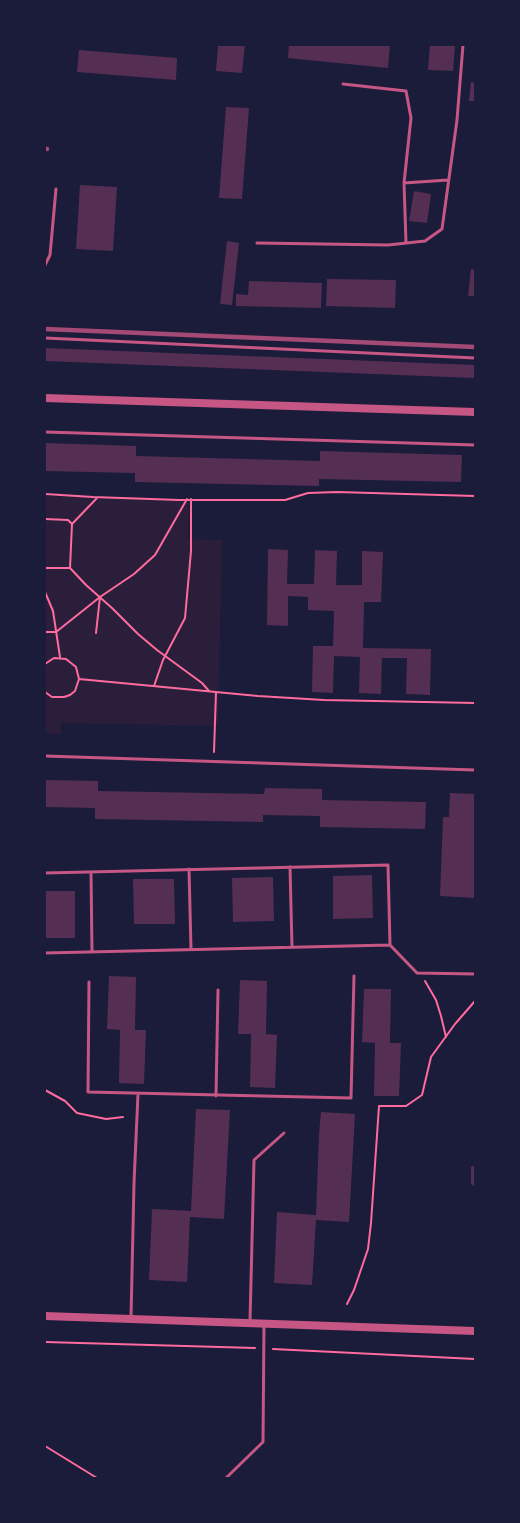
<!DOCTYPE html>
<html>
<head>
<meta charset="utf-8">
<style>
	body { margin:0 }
	#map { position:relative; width:520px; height:1523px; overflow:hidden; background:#1b1b3a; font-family:"Work Sans",sans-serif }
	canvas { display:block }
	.frame { position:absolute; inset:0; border:46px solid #1b1b3a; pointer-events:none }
</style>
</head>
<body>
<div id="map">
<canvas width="520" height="1523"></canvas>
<div class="frame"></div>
</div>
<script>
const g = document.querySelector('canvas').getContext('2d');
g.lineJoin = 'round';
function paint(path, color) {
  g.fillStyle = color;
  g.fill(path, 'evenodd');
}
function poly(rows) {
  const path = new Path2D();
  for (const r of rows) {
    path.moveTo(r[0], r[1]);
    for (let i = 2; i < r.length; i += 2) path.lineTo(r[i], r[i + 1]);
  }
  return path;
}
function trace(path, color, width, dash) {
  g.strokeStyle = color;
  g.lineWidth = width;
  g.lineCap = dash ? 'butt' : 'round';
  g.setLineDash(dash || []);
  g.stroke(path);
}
const green = poly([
	[45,496,189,500,188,539,222,540,218,726,61,723,61,734,45,733]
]);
const building = poly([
	[218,45,245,45,242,73,216,71],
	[289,45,390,45,388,68,288,58],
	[430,45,455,45,453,71,428,70],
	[79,50,177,58,176,80,77,72],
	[471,82,475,83,475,101,469,101],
	[226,107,249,108,242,199,219,198],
	[80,185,117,187,113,251,76,249],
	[414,191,431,194,427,223,409,221],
	[227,241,239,243,232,305,220,304],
	[471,269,475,270,475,296,468,296],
	[327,279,396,280,395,308,326,306],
	[249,281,322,283,321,308,236,306,236,294,248,295],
	[45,348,475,365,475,378,45,361],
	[45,443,136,446,136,456,320,461,320,451,462,455,461,482,319,479,319,486,135,482,135,473,45,471],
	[268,549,288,550,287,584,314,584,315,550,337,551,336,585,362,585,362,551,383,552,381,602,364,602,363,648,431,649,430,695,406,694,407,658,382,658,381,694,359,693,360,657,334,656,333,693,312,692,313,646,333,646,334,611,308,610,308,597,288,596,288,626,267,625],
	[46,780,98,781,98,791,264,794,265,788,322,789,322,800,426,802,425,829,320,827,320,816,263,815,263,822,95,819,95,808,45,807],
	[450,793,475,794,475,898,440,896,443,817,449,817],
	[372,875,373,918,333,919,333,876],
	[273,877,274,921,233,922,232,878],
	[133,879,174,879,175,924,134,924],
	[45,891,75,891,75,938,45,938],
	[109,976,136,977,135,1030,146,1030,144,1084,119,1083,120,1030,107,1029],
	[240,980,267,981,266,1034,277,1035,275,1088,250,1087,251,1034,238,1034],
	[364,989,391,989,390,1043,401,1043,399,1096,374,1096,375,1043,362,1042],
	[196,1109,230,1110,224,1219,190,1217,187,1282,149,1280,152,1209,191,1211],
	[321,1112,355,1114,349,1222,316,1220,312,1285,274,1283,277,1212,316,1215,319,1134],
	[475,1165,475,1187,471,1184,471,1167]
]);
const path = poly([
	[45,494,93,497,179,500,285,500,308,493,337,492,475,496],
	[45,519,68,520,72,524,70,568,45,568],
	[72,524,97,498],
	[70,568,86,585,112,608,138,634,157,650,202,683,209,691],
	[45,592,53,611,60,657],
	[45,632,56,632,100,597,134,574,155,555,187,499],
	[96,633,100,597],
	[45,664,54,658,66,659,76,667,79,679,75,691,70,695,64,697,52,697,45,692],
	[79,679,258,696,324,700,475,703],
	[154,686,163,660,185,618,191,551,191,499],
	[214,752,216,692],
	[425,981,436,1000,441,1016,446,1037],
	[45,1090,65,1101,77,1113,106,1119,123,1117],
	[347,1304,354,1290,368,1249,371,1223,379,1106,406,1106,422,1095,431,1057,455,1024,475,1001],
	[45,1342,255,1348],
	[273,1349,475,1359],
	[45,1446,97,1478]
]);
const service = poly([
	[343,84,406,91,411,118,404,183,406,243],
	[404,183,448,180],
	[257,243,388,245,425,241,442,229,457,120,463,45],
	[45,265,50,255,56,189],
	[45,338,475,358],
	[45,432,475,445],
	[45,756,475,770],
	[290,867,292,947],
	[189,869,191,949],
	[91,872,92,952],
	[45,873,388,865,390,945,45,953],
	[390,945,417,973,475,974],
	[89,982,88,1092,351,1098,354,976],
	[216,1096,218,990],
	[131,1318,134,1183,138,1094],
	[250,1321,254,1160,284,1133],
	[226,1478,263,1442,264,1325]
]);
const tertiary = poly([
	[45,398,475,412],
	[45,1316,475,1331]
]);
const rail = poly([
	[45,149,47,149],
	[45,329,475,347]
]);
paint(green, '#2a1e3b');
paint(building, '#542f53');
trace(path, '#ff6b9d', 2);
trace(service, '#c65784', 3);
trace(tertiary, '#c65784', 8);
trace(rail, '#a44b75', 4.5);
</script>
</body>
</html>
